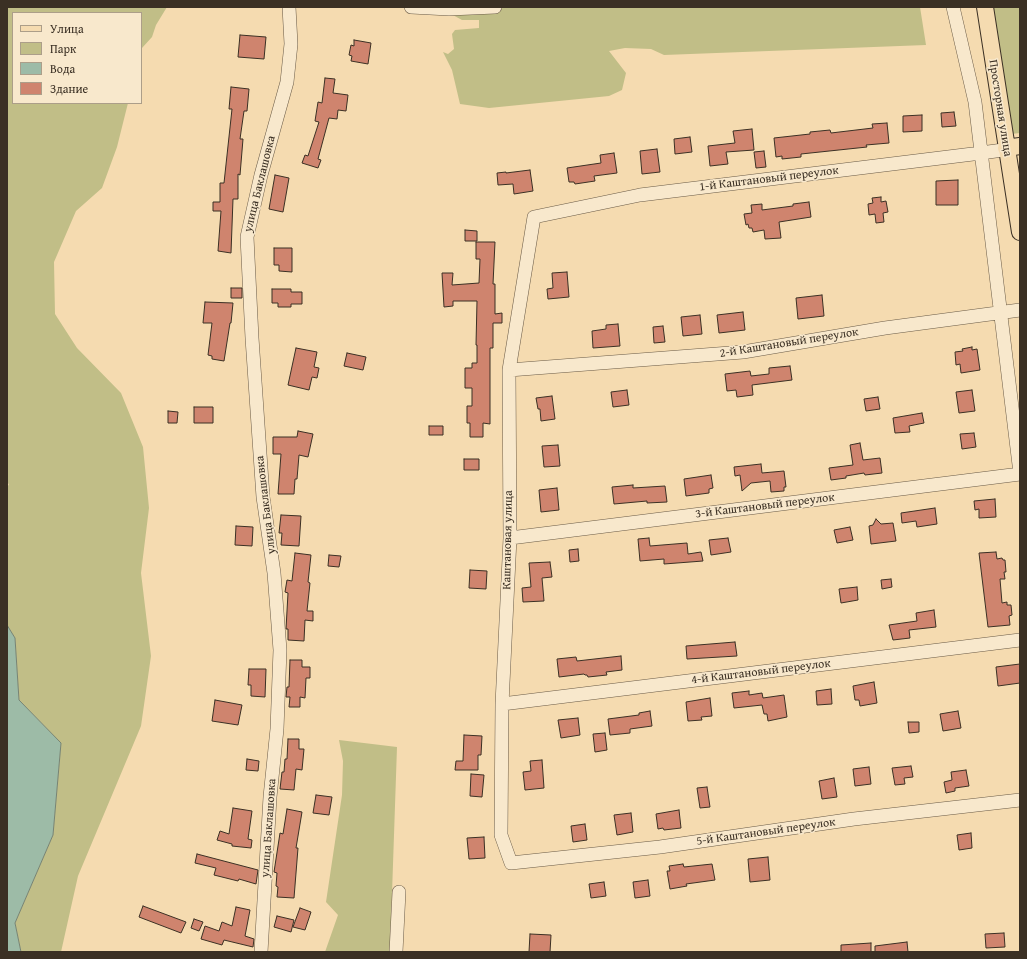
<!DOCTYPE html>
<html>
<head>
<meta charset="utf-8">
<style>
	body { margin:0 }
	#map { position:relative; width:1027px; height:959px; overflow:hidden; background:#f5dbb0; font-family:"Gentium Book Plus",serif }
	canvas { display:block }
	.frame { position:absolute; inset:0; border:8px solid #3b3024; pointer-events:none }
	.legend { position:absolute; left:12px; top:12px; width:130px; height:92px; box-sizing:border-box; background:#f8e8cc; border:1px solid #ac9e89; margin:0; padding:5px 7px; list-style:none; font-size:12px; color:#3b3024 }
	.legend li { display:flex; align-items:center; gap:8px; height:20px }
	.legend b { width:20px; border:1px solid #ac9e89 }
</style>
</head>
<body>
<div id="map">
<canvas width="1027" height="959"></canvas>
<div class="frame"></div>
<ul class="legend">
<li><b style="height:5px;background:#f5dbb0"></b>Улица</li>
<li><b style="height:11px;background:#c1be87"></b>Парк</li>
<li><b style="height:11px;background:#9dbba7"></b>Вода</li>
<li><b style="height:11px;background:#cf846e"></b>Здание</li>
</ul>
</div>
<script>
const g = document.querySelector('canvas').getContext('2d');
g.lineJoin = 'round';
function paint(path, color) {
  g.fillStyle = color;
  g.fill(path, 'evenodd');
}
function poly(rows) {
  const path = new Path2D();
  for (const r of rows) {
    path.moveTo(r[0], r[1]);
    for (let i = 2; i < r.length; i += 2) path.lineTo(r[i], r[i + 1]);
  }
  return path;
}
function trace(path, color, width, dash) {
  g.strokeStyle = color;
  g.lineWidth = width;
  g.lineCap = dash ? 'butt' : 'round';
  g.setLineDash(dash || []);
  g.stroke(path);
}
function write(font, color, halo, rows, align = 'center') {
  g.font = font + ' "Gentium Book Plus",serif';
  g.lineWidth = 3;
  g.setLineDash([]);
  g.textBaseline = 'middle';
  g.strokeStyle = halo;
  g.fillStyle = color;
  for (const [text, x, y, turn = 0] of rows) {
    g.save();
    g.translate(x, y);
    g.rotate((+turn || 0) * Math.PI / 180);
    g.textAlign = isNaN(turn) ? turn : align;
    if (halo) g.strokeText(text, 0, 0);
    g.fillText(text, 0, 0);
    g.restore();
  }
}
const green = poly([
	[7,7,167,7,156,25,152,37,142,48,141,52,141,13,13,13,13,103,128,103,117,147,102,188,76,211,54,262,55,314,77,348,121,393,143,447,149,508,141,573,151,656,141,726,78,876,61,952,21,952,15,923,53,835,61,743,19,700,15,638,7,625,7,486,9,485,7,481],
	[444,7,920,7,926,45,664,55,651,49,625,48,609,51,626,73,622,90,609,96,489,108,460,104,452,70,443,52,448,54,454,49,452,34,455,30,479,28,479,20,462,20,451,14],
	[993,7,1020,7,1020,133,1011,134],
	[339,740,397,747,390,952,325,952,338,915,326,902,342,795,343,761]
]);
const water = poly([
	[7,625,15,638,19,700,61,743,53,835,15,923,21,952,7,952,7,625]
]);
const building = poly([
	[240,35,266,37,264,59,238,57,240,35],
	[354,40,371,43,368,64,351,61,352,56,349,55,351,45,354,46,354,40],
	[325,78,335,79,333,93,348,95,346,111,338,110,337,119,329,118,318,159,321,160,318,168,302,163,305,155,308,156,319,122,315,121,318,102,322,103,325,78],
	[231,87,249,89,247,111,244,111,240,139,243,139,240,175,238,174,238,199,233,199,231,253,218,251,221,211,213,211,213,202,220,202,220,183,224,183,232,109,229,109,231,87],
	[954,112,956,126,942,127,941,113,954,112],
	[922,115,922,131,903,132,903,116,922,115],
	[887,123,889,143,866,145,867,147,801,154,801,157,782,159,782,156,776,157,774,138,810,134,810,132,830,130,831,133,873,128,872,124,887,123],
	[752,129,754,150,726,152,728,164,710,166,708,146,735,143,733,131,752,129],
	[690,137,692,152,675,154,674,139,690,137],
	[657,149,660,172,642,174,640,151,657,149],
	[764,151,766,167,756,168,754,152,764,151],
	[614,153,617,173,594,176,595,181,575,184,574,182,569,182,567,168,601,163,600,155,614,153],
	[530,170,533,191,514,194,513,184,498,185,497,173,506,172,506,173,530,170],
	[275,175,289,178,283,212,269,209,275,175],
	[958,180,958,205,936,205,936,181,958,180],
	[881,197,881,202,886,201,888,212,883,213,884,222,876,223,875,214,869,215,868,204,873,203,872,198,881,197],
	[809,202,811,217,779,222,781,238,765,239,764,230,753,232,752,228,749,228,748,224,746,225,744,214,752,213,751,205,762,204,762,210,793,206,793,204,809,202],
	[465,230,477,231,477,241,465,241,465,230],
	[476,242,495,242,493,284,495,284,495,314,502,313,502,323,493,323,493,348,490,348,490,424,483,423,483,437,470,437,470,423,467,423,467,406,472,406,472,388,465,388,465,368,472,368,472,363,477,363,477,345,476,345,477,301,453,301,453,306,444,307,442,273,453,273,452,285,479,283,480,259,476,259,476,242],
	[274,248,292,248,292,272,279,271,279,265,274,265,274,248],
	[567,272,569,297,548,299,547,289,553,288,552,273,567,272],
	[231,288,242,288,242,298,231,298,231,288],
	[272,289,291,289,291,292,302,292,302,304,291,304,291,307,278,307,278,303,272,303,272,289],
	[822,295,824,316,798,319,796,298,822,295],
	[205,302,233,303,231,323,230,323,224,361,212,359,212,356,208,355,212,323,203,323,205,302],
	[743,312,745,330,719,333,717,315,743,312],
	[700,315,702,334,683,336,681,317,700,315],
	[618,324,620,346,593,348,592,331,606,329,606,325,618,324],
	[663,326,665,342,654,343,653,327,663,326],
	[972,347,972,350,977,349,980,370,961,373,960,364,956,365,955,352,963,351,962,349,972,347],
	[296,348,317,352,314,367,319,368,317,378,312,377,309,390,288,385,296,348],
	[347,353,366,357,363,370,344,366,347,353],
	[790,366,792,380,752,385,753,395,737,397,736,390,727,391,725,374,750,371,751,376,769,374,769,368,790,366],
	[627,390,629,405,613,407,611,392,627,390],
	[972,390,975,411,959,413,956,392,972,390],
	[552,396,555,419,541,421,540,409,538,409,536,398,552,396],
	[878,397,880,409,866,411,864,399,878,397],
	[194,407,213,407,213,423,194,423,194,407],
	[168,411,178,412,177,423,168,423,168,411],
	[922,413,924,423,909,426,910,432,895,433,893,418,922,413],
	[429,426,443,426,443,435,429,435,429,426],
	[298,431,313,434,308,457,299,455,297,479,295,479,294,494,278,494,281,454,273,454,273,437,297,437,298,431],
	[974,433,976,447,962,449,960,434,974,433],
	[860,443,863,460,880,458,882,473,865,475,864,473,846,476,846,478,831,480,829,468,853,465,850,445,860,443],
	[558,445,560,466,544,467,542,446,558,445],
	[464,459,479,459,479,470,464,470,464,459],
	[761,464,762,473,784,471,786,487,784,487,784,491,771,492,770,481,751,483,742,491,740,475,735,476,734,467,761,464],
	[711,475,713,488,709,489,709,493,686,496,684,479,711,475],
	[633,485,633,488,665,486,667,502,647,503,647,501,614,504,612,487,633,485],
	[557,488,559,510,541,512,539,490,557,488],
	[995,499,996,517,979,518,979,509,975,510,974,501,995,499],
	[935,508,937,524,917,527,916,521,902,523,901,513,935,508],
	[281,515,301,516,299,546,281,545,282,533,279,533,281,515],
	[876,519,881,524,893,523,896,541,871,544,869,526,873,525,876,519],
	[236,526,253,527,252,546,235,545,236,526],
	[850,527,853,540,837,543,834,530,850,527],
	[649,538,650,546,687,543,688,554,701,552,703,561,664,564,664,559,640,561,638,539,649,538],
	[728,538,731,552,711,555,709,540,728,538],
	[578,549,579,561,570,562,569,550,578,549],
	[996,552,997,559,1002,558,1003,560,1005,560,1006,572,1004,572,1005,579,1000,579,1002,603,1007,602,1007,605,1011,605,1012,615,1009,616,1010,625,988,627,979,553,996,552],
	[295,553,311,555,308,582,310,583,307,611,313,611,313,621,305,620,304,641,288,640,288,629,286,629,288,593,285,592,287,580,292,581,295,553],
	[329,555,341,556,339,567,328,566,329,555],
	[550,562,552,577,542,578,544,601,523,602,522,588,531,587,529,563,550,562],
	[470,570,487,571,486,589,469,588,470,570],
	[891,579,892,587,882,589,881,580,891,579],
	[857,587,858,600,841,603,839,589,857,587],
	[934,610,936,627,909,630,910,638,893,640,889,625,917,621,916,613,934,610],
	[735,642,737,656,687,659,686,646,735,642],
	[621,656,622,670,606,672,607,675,588,677,587,675,585,675,584,674,559,677,557,659,576,657,577,661,621,656],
	[290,660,302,660,302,667,310,667,310,678,306,678,305,698,300,697,300,707,289,707,290,697,286,697,287,687,289,687,290,660],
	[1020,664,1020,683,998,686,996,667,1020,664],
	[249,669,266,669,265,697,251,696,251,685,248,685,249,669],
	[874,682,877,703,860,706,859,700,855,700,853,686,874,682],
	[831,689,832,704,817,705,816,691,831,689],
	[749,691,749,695,762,693,763,698,784,695,787,717,768,721,767,714,764,714,762,705,734,708,732,693,749,691],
	[710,698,712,716,701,717,702,720,688,721,686,702,710,698],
	[215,700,242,705,238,725,212,721,215,700],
	[650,711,652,726,630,729,630,733,610,735,608,719,639,715,639,713,650,711],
	[958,711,961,728,943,731,940,714,958,711],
	[578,718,580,735,561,738,558,720,578,718],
	[908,722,919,722,919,732,909,733,908,722],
	[605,733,607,750,595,752,593,734,605,733],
	[464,735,482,736,481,755,478,755,478,770,455,770,456,761,463,761,464,735],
	[288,739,299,739,299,749,304,749,302,770,296,769,294,790,280,789,282,772,284,772,285,759,287,759,288,739],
	[247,759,259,761,258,771,246,770,247,759],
	[542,760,544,788,525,790,523,772,531,771,530,761,542,760],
	[911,766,913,777,904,778,905,784,895,785,892,768,911,766],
	[869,767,871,784,855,786,853,769,869,767],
	[966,770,969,786,955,788,955,791,946,793,944,782,952,780,951,772,966,770],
	[471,774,484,775,482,797,470,796,471,774],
	[834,778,837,797,822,799,819,781,834,778],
	[707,787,710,807,700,808,697,788,707,787],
	[316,795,332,797,329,815,313,813,316,795],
	[233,808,252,811,248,839,252,840,251,848,232,846,232,844,217,840,220,831,229,834,233,808],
	[287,809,302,812,296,848,298,848,294,898,277,897,278,887,276,886,277,873,274,872,280,833,283,834,287,809],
	[679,810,681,828,664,830,663,828,658,829,656,814,679,810],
	[631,813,633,832,617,835,614,815,631,813],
	[585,824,587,840,573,842,571,826,585,824],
	[971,833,972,848,959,850,957,835,971,833],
	[484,837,485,858,469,859,467,838,484,837],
	[197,854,258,870,256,884,239,879,238,881,214,875,216,868,195,863,197,854],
	[768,857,770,880,750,882,748,859,768,857],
	[683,864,684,867,712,864,715,880,686,884,687,886,670,889,667,871,670,871,669,866,683,864],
	[648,880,650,896,635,898,633,882,648,880],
	[604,882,606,896,591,898,589,884,604,882],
	[143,906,186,922,181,933,139,917,143,906],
	[236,907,250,910,245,936,254,939,253,947,224,940,222,945,201,939,205,926,219,931,222,922,232,926,236,907],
	[300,908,311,912,305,930,293,927,300,908],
	[277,916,294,920,291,932,274,927,277,916],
	[194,919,203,922,199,931,191,928,194,919],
	[1004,933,1005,947,986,948,985,934,1004,933],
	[530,934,551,935,550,952,529,952,530,934],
	[907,942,908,952,875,952,875,946,907,942],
	[871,943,871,952,841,952,841,945,871,943]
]);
const minor = poly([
	[411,7,449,9,495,7],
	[953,7,975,102,1020,473],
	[1006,148,1003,150,981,153,640,195,534,217,509,370,510,538,502,704,501,835,511,863,660,847,854,819,1020,800],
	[509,370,743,352,885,328,1020,310],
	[510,538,1020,474],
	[502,704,1020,640],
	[261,952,270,797,277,729,280,650,274,573,263,497,252,338,247,237,261,175,287,82,291,44,289,7],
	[396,952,399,892]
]);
const major = poly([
	[985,7,1020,232],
	[1006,148,1020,146]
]);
const streetNames = [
	["Просторная улица",1000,108,81],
	["1-й Каштановый переулок",769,179,-7],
	["улица Баклашовка",260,184,-76],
	["2-й Каштановый переулок",789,343,-9],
	["улица Баклашовка",266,505,-97],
	["3-й Каштановый переулок",765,506,-7],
	["Каштановая улица",508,540,-89],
	["4-й Каштановый переулок",761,672,-7],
	["улица Баклашовка",269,828,-86],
	["5-й Каштановый переулок",766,832,-8]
];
paint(green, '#c1be87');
paint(water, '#9dbba7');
trace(water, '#768373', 1);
paint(building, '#cf846e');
trace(building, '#3b3024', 1);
trace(minor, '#6a5b47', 14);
trace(major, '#3b3024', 18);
trace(minor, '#f8e8cc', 13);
trace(major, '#f5dbb0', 16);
write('12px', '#3b3024', '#f8e8cc', streetNames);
</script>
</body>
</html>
